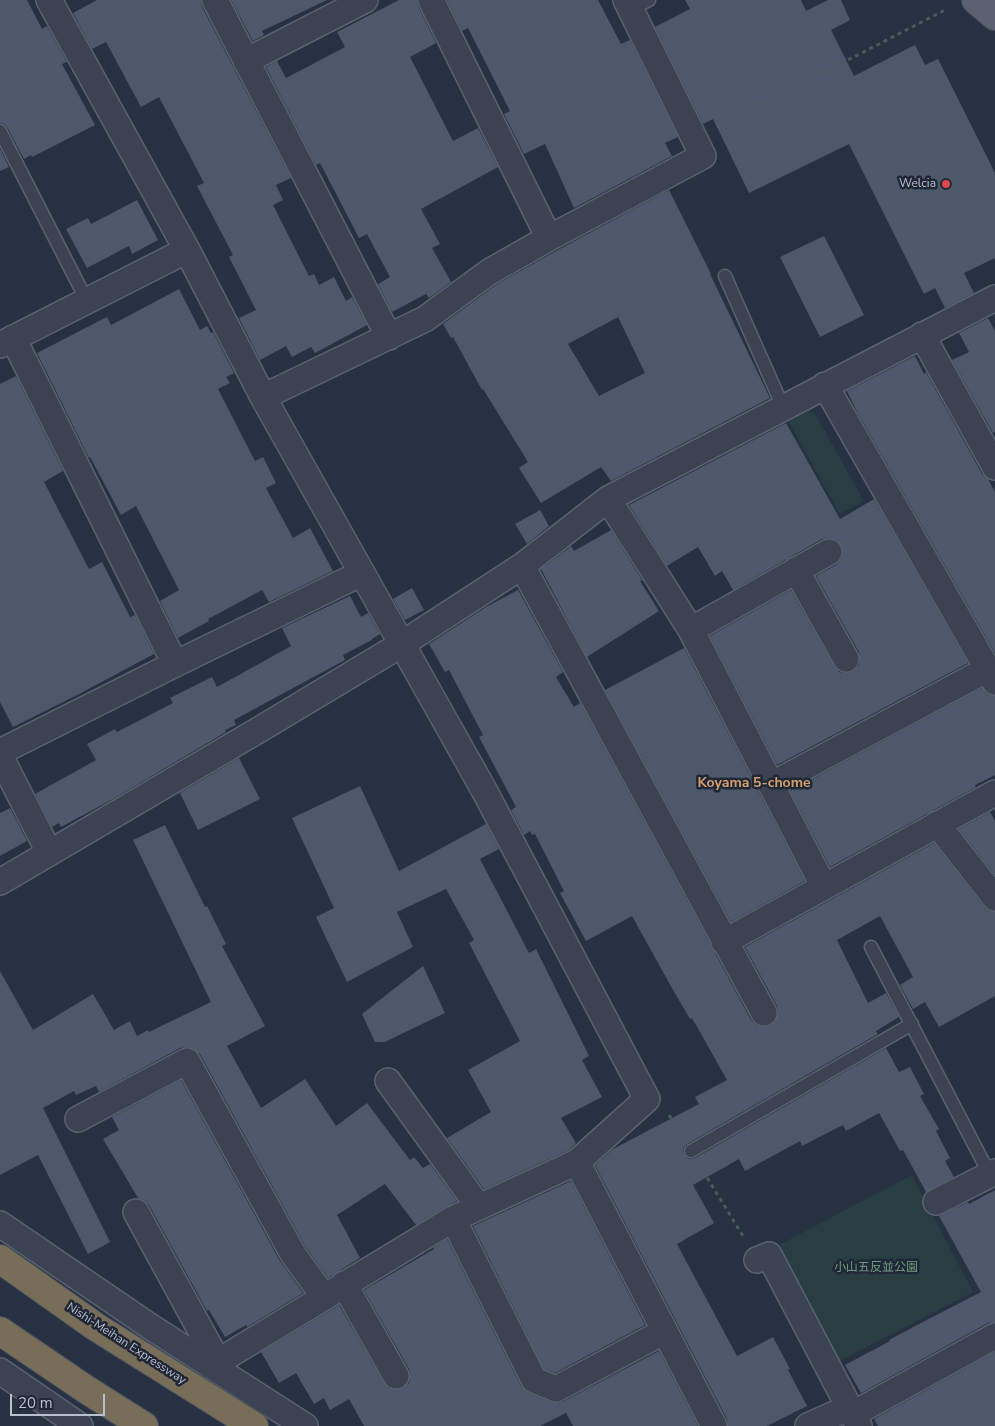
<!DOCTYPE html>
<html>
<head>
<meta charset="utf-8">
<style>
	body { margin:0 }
	#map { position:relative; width:995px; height:1426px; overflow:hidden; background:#273142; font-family:"Nunito Sans",sans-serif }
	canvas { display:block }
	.scale { position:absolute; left:10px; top:1394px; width:95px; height:22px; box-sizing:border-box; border:2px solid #b9bfcc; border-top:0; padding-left:6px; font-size:15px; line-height:18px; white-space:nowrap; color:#b9bfcc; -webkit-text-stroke:4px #202837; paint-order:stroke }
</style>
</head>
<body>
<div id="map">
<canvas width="995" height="1426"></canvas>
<div class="scale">20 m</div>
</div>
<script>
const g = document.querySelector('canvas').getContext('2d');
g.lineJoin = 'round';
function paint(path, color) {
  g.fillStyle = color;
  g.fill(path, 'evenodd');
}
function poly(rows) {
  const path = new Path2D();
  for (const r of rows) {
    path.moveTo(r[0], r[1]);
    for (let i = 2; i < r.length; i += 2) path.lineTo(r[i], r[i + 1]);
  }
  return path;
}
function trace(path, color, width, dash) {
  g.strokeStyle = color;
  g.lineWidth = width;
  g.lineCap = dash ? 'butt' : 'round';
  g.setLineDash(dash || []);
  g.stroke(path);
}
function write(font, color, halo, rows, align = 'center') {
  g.font = font + ' "Nunito Sans","Noto Sans JP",sans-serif';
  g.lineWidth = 5;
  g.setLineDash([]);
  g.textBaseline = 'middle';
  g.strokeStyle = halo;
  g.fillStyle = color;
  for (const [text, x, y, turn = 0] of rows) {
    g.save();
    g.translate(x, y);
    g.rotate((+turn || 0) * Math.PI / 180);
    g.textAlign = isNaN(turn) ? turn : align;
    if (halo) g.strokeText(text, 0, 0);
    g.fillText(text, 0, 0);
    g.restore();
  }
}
const green = poly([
	[803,410,814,412,864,501,840,514,787,419],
	[912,1175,973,1292,840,1361,779,1245]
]);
const building = poly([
	[0,0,27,0,42,29,47,26,67,62,62,64,95,125,32,157,31,155,24,159,7,127,4,124,0,123],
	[97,0,201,0,202,7,291,178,276,185,283,200,273,205,309,276,314,274,319,285,334,277,346,301,352,297,367,325,315,353,311,347,292,357,286,346,260,360,239,318,256,310,229,257,233,255,197,186,204,183,159,97,141,107,106,42,92,49,73,13],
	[231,0,327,0,262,31,264,35,253,41],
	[399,0,417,0,418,6,436,43,410,57,453,141,478,128,498,167,421,209,440,244,432,248,451,282,429,298,426,294,392,312,378,284,390,277,367,234,359,238,320,163,316,165,266,67,277,61,286,78,345,47,337,32],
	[447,0,598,0,621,44,630,40,678,137,665,143,672,156,574,208,545,144,524,154,504,114,510,111,468,28,462,31],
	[685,0,801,0,806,11,828,0,841,0,850,20,831,30,854,76,915,45,925,65,938,59,995,173,995,258,964,273,974,293,945,308,935,288,924,294,849,144,749,193,713,119,703,124,655,27,690,9],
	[0,149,9,167,0,171],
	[669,190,711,274,710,274,770,398,611,481,601,467,541,503,519,468,528,462,483,389,482,390,453,337,451,338,443,324,497,284,556,251],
	[618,317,645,373,599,396,568,344],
	[137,200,158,240,132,254,129,246,87,268,66,229,88,218,91,224],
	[824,236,864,315,820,337,780,257],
	[179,289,200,330,207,326,211,333,213,332,234,373,226,377,230,383,218,389,255,461,263,457,276,483,266,488,293,538,310,528,333,571,269,602,262,590,208,619,209,621,178,638,160,601,179,590,136,506,121,515,90,457,89,458,37,353,107,317,111,325],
	[988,318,995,331,995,432,993,433,952,360,969,352,959,333],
	[915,356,924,374,926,372,982,474,988,479,995,492,995,653,857,412,847,391],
	[16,376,63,471,44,482,89,569,102,562,130,617,135,615,154,654,79,694,13,727,0,702,0,384],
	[786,423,840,519,874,499,968,663,777,765,710,636,791,590,834,666,839,672,845,673,853,671,859,666,860,660,859,652,816,576,836,565,841,560,843,552,841,545,837,540,830,538,822,539,733,590,722,571,715,576,698,547,667,566,629,505],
	[540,510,549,526,527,544,515,524],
	[611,530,642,580,640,581,659,611,587,657,541,569,570,547,571,546,574,551],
	[412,588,424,610,405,620,393,599],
	[518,590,563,672,556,677,574,707,580,703,710,943,712,949,715,953,751,1020,756,1025,763,1027,770,1026,776,1020,778,1013,777,1006,745,947,934,843,984,907,989,911,995,912,995,996,939,1027,925,1002,913,1009,900,985,913,977,880,916,837,940,868,1003,886,993,899,1017,876,1031,878,1034,687,1144,684,1147,683,1151,687,1158,690,1159,695,1158,886,1048,899,1072,910,1067,924,1094,920,1096,939,1129,936,1131,950,1158,945,1161,954,1177,926,1192,903,1150,900,1151,879,1113,846,1131,843,1125,802,1146,800,1141,745,1171,739,1159,693,1185,714,1223,677,1244,737,1356,773,1337,790,1369,788,1370,807,1406,767,1426,728,1426,727,1419,595,1165,613,1149,699,1104,695,1097,727,1080,692,1018,690,1019,673,990,632,916,586,941,560,893,564,891,535,834,532,835,530,831,524,835,511,810,516,807,479,737,483,735,449,670,445,672,429,644,486,607],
	[350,596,361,617,368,613,380,634,372,639,372,640,343,655,345,660,234,720,236,725,225,730,226,732,113,799,61,827,59,823,52,827,35,794,96,760,87,744,115,729,117,732,173,703,170,698,212,677,217,687,291,646,282,628],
	[684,648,805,881,731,922,605,690],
	[982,688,987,694,995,696,995,775,975,785,976,787,830,867,790,791],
	[239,758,260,799,198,830,180,793],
	[360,786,399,871,486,824,499,849,480,859,529,953,536,949,589,1056,582,1060,602,1097,561,1118,576,1143,569,1150,484,1189,447,1138,491,1112,468,1070,520,1041,469,943,474,940,446,889,397,912,413,947,347,982,316,917,334,908,292,818],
	[10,808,27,841,0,856,0,813],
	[990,812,995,821,995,875,959,829],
	[165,825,205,907,207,906,226,944,222,946,265,1026,227,1046,261,1108,305,1079,336,1126,367,1103,410,1160,414,1157,423,1168,430,1164,457,1201,446,1207,416,1225,385,1184,337,1215,360,1258,328,1278,305,1246,200,1054,194,1049,187,1047,180,1048,99,1092,96,1086,76,1095,74,1091,43,1108,110,1242,88,1254,38,1155,0,1175,0,971,33,1030,93,994,114,1030,130,1021,137,1036,148,1030,149,1032,211,1002,133,840],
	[423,966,445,1013,385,1042,375,1042,362,1014],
	[181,1080,280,1261,303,1293,247,1327,246,1325,225,1337,209,1310,207,1311,149,1205,144,1200,138,1198,103,1139,119,1130,112,1117],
	[571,1181,645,1325,555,1373,544,1369,473,1226],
	[995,1190,995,1322,988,1323,861,1393,845,1365,890,1341,889,1340,919,1324,981,1292,939,1216,968,1202,969,1204],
	[447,1239,521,1386,528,1393,551,1402,556,1403,562,1402,659,1351,698,1426,573,1426,566,1413,540,1426,364,1426,349,1399,330,1410,324,1398,314,1404,296,1373,279,1383,261,1352,339,1305,384,1383,388,1388,395,1390,403,1388,409,1383,410,1376,409,1369,364,1290,434,1249,433,1248],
	[995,1352,995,1426,878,1426,874,1419]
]);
const path = poly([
	[720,126,945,10],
	[669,1115,679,1131],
	[703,1171,743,1236]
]);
const lane = poly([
	[631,9,649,0],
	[0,131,87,301],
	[725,276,783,407],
	[871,947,990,1175],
	[691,1151,912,1024]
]);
const street = poly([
	[49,0,187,250,263,397,484,790,647,1099,577,1162,453,1219,211,1366],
	[215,0,389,337],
	[431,0,549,238],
	[246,61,365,0],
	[922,335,995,467],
	[13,338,175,664],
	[0,345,187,250],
	[825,385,995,682],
	[263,397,425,319,489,272,549,238,703,156,626,0],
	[608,499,691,630,824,887],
	[522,566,764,1013],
	[796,570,846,659],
	[691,630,829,552],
	[0,752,175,664,362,573],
	[0,756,49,852],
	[771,785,988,669],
	[937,824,995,898],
	[0,882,257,731,402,644,522,566,608,499,995,298],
	[724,942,995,793],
	[388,1081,479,1207],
	[78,1119,187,1061,293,1254,324,1297],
	[577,1162,714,1426],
	[936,1202,995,1172],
	[136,1212,218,1362],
	[453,1219,534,1380,556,1389,665,1331],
	[0,1224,151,1327,305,1426],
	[757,1260,769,1255,859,1426],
	[344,1284,396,1376],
	[0,1371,80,1426],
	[853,1414,995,1336],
	[808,1426,850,1407]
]);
const primary = poly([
	[976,0,995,16]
]);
const highway = poly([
	[0,1259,96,1327,254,1426],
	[0,1331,87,1390,144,1426]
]);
const markers = [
	[946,184,5,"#e0444e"]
];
const poiNames = [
	["Welcia",936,184]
];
const parkNames = [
	["小山五反並公園",876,1268]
];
const streetNames = [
	["Nishi-Meihan Expressway",126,1344,33]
];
const neighbourhoodNames = [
	["Koyama 5-chome",754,784]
];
paint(green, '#293e43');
paint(building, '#4e586b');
trace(lane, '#5a616f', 15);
trace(street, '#5a616f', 28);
trace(primary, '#454c5b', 30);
trace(highway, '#464e5c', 30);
trace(path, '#485b60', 3, [4, 4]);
trace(lane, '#3b4352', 12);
trace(street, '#3b4352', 25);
trace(primary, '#5a6272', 28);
trace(highway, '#776d59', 28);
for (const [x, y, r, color] of markers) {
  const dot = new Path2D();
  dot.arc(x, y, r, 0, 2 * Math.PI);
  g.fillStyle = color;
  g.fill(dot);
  trace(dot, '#202837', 2);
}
write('12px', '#b9bfcc', '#202837', poiNames, 'right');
write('12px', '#709c7d', '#202837', parkNames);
write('12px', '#b9bfcc', '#202837', streetNames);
write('bold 14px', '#d49f6b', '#202837', neighbourhoodNames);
</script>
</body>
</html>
